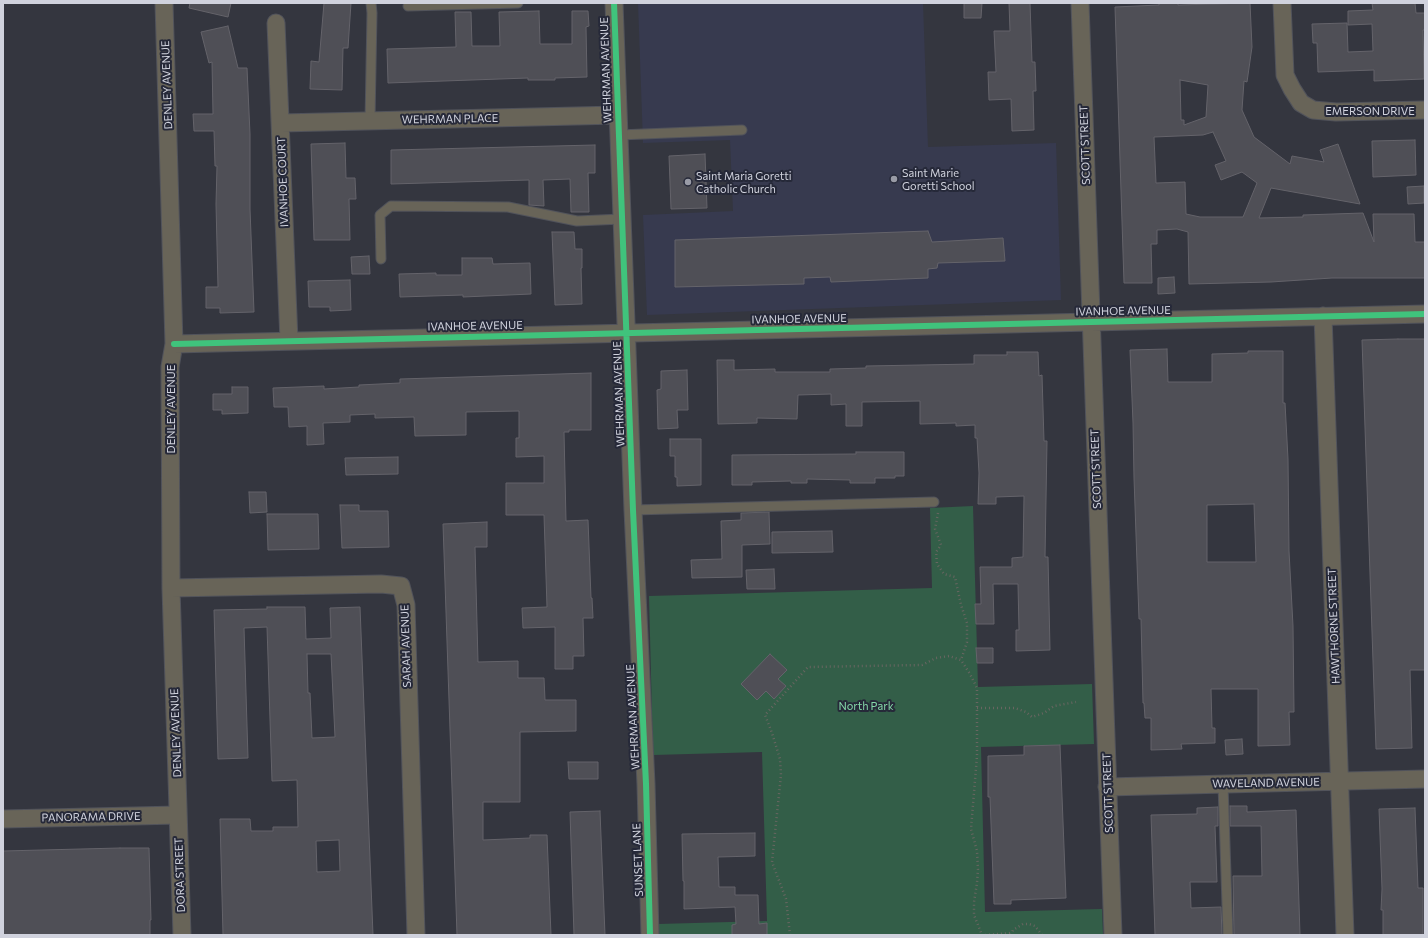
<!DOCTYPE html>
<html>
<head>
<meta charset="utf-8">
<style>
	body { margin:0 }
	#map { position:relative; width:1428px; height:938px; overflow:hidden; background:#34363f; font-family:Commissioner,sans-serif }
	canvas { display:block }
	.frame { position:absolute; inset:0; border:4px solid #d0d2dd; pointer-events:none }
</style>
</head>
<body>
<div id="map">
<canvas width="1428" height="938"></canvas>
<div class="frame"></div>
</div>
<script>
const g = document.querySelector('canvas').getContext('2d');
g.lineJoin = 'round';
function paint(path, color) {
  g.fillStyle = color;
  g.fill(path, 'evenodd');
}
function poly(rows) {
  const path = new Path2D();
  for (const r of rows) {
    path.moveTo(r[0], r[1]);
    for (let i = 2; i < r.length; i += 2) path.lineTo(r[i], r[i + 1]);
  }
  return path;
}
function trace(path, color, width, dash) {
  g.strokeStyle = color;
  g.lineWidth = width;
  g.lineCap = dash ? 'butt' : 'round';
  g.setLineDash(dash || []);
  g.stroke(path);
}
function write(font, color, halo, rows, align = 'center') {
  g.font = font + ' Commissioner,sans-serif';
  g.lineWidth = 4;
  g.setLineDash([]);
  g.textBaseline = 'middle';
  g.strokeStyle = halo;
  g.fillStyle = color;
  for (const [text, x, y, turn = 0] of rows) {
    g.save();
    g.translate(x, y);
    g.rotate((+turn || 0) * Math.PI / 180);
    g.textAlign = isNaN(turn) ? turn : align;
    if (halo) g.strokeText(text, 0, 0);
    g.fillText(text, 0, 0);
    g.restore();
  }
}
const built = poly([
	[638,3,923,3,928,147,1056,143,1061,300,647,315,643,215,733,211,730,140,643,143]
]);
const green = poly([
	[973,506,978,687,1092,684,1094,744,981,747,985,912,1102,909,1103,935,659,935,658,924,767,921,762,752,653,755,649,596,932,588,930,508]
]);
const building = poly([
	[190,3,231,3,228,17,189,8,190,3],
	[324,3,351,3,348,48,343,48,342,90,310,89,311,61,319,62,324,3],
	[964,3,982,3,981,18,964,18,964,3],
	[1009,3,1030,3,1032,62,1035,62,1036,91,1033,91,1034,130,1012,131,1011,99,989,100,988,72,996,72,994,31,1010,31,1009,3],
	[1159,3,1178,3,1178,5,1250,3,1252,47,1247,82,1244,81,1242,110,1254,137,1290,164,1292,156,1324,162,1320,150,1338,144,1360,204,1271,188,1259,218,1303,217,1303,215,1363,213,1374,242,1373,214,1414,214,1415,242,1425,242,1425,278,1332,278,1271,282,1189,284,1188,232,1177,229,1157,230,1157,244,1151,244,1152,283,1124,283,1115,7,1159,5,1159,3],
	[1180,80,1208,85,1206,117,1184,125,1184,120,1181,120,1180,80],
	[1213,132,1226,161,1215,165,1221,180,1242,172,1257,183,1243,217,1200,217,1186,214,1185,182,1156,183,1154,137,1203,135,1213,132],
	[1372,3,1415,3,1416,13,1425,13,1425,30,1423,30,1424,79,1374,81,1374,70,1318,72,1317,43,1313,43,1312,24,1347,23,1348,52,1373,51,1372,24,1348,25,1348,11,1373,10,1372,3],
	[539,11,540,44,572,44,572,11,588,11,589,26,586,27,587,77,555,78,555,80,528,80,528,78,388,83,387,49,456,47,455,12,471,12,472,46,500,46,499,12,539,11],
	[228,26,238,68,247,68,250,134,250,209,254,312,220,313,220,308,206,308,206,287,218,287,216,204,217,166,215,166,214,131,194,131,193,114,213,114,212,62,209,63,201,32,228,26],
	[1415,140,1416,175,1373,177,1372,141,1415,140],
	[345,143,346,178,355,178,356,199,349,199,350,240,314,240,311,144,345,143],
	[595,145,595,173,588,173,589,212,571,212,570,179,543,180,544,206,529,205,529,180,391,184,391,150,595,145],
	[705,154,707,208,671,209,669,156,705,154],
	[1424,186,1424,203,1408,204,1407,187,1424,186],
	[928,231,932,242,1003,238,1005,261,938,263,937,268,928,269,928,278,831,282,830,277,804,278,804,284,675,287,675,240,928,231],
	[552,232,574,232,575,249,582,249,582,268,581,268,582,304,555,305,552,232],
	[369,256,370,274,352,274,351,257,369,256],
	[462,258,492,258,493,264,530,263,531,294,463,297,463,295,400,297,399,274,436,273,436,275,462,275,462,258],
	[1174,277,1175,293,1158,294,1158,278,1174,277],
	[350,280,351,310,330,311,330,307,309,307,308,281,350,280],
	[1398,339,1425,339,1425,670,1410,670,1412,748,1376,749,1362,340,1398,339],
	[1167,349,1168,382,1212,382,1212,354,1248,353,1248,351,1283,351,1283,403,1285,403,1288,459,1289,551,1293,626,1294,712,1289,712,1290,745,1258,746,1258,689,1211,689,1212,728,1215,728,1215,743,1181,744,1182,749,1151,750,1151,718,1145,718,1144,703,1143,703,1141,619,1139,619,1138,591,1134,478,1133,423,1130,350,1167,349],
	[1254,504,1256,562,1207,562,1207,505,1254,504],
	[1007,352,1038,352,1039,376,1042,375,1044,441,1047,441,1045,557,1048,557,1050,650,1016,651,1016,630,1019,630,1018,584,993,584,994,624,976,624,975,604,981,604,980,567,1012,567,1012,558,1023,557,1024,496,996,497,996,504,978,504,979,473,977,438,975,438,975,425,956,426,956,423,920,424,920,401,862,402,862,426,846,426,846,404,831,405,831,394,798,395,797,419,757,418,757,423,718,424,717,360,734,360,734,370,775,369,775,372,830,372,830,369,866,368,866,366,974,364,974,355,1007,355,1007,352],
	[687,370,688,410,677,410,678,428,658,429,657,390,661,389,661,371,687,370],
	[591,373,591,430,569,430,569,432,564,432,566,521,588,520,591,598,592,598,593,618,583,618,584,656,573,656,573,669,555,669,555,627,523,628,522,608,547,607,544,515,506,515,506,483,544,483,544,456,516,457,516,438,519,438,519,411,466,412,466,435,415,436,414,417,375,418,375,414,350,415,350,422,323,423,324,444,307,445,307,426,289,427,288,407,274,407,273,388,324,386,324,389,359,387,359,385,400,383,400,379,591,373],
	[232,387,248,387,248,413,222,414,222,410,213,410,213,394,232,394,232,387],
	[670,439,701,439,701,485,677,486,677,477,675,477,675,456,670,456,670,439],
	[856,452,904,452,904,476,895,476,895,478,875,478,875,483,850,483,850,480,807,479,807,483,791,483,791,481,752,482,752,485,732,485,732,455,856,454,856,452],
	[398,457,398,474,346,475,345,458,398,457],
	[249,492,266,492,267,512,250,513,249,492],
	[340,505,359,505,359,511,388,511,389,547,342,548,340,505],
	[769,512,770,544,742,545,742,577,692,578,691,560,722,559,721,521,741,520,741,513,769,512],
	[267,514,318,514,319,549,268,550,267,514],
	[487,522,487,547,475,547,478,662,518,661,518,678,544,678,545,700,576,700,576,731,520,732,520,802,483,802,483,840,530,838,530,835,547,835,551,935,457,935,443,524,487,522],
	[832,531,833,552,772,553,772,532,832,531],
	[774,569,775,589,747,589,746,570,774,569],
	[267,607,305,607,306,639,331,638,330,608,360,607,373,935,223,935,220,819,250,819,251,831,273,831,273,827,298,827,297,780,272,781,267,627,244,628,248,758,218,759,214,610,267,609,267,607],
	[307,654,331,654,335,737,312,738,310,693,308,693,307,654],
	[339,840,340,871,317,872,316,841,339,840],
	[976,648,993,648,993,663,977,663,976,648],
	[770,654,787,670,778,679,786,686,774,699,766,691,757,700,741,684,770,654],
	[1242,739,1243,754,1226,755,1225,740,1242,739],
	[1060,745,1066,898,1011,900,1011,904,994,904,990,797,988,797,988,756,1024,755,1024,746,1060,745],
	[568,762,598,762,598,779,569,779,568,762],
	[1230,806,1247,806,1247,812,1296,810,1300,935,1234,935,1233,876,1262,876,1261,826,1230,826,1230,806],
	[1218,807,1218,826,1215,826,1217,882,1190,882,1191,908,1221,907,1222,935,1155,935,1151,815,1197,814,1197,808,1218,807],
	[1415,808,1418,888,1423,888,1423,935,1383,935,1383,910,1381,910,1382,889,1379,809,1415,808],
	[600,811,605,935,574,935,570,812,600,811],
	[755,833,755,856,718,857,719,887,735,887,735,895,758,895,759,924,767,923,767,935,732,935,732,925,736,924,735,907,684,909,684,881,683,881,682,834,755,833],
	[120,848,149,848,151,920,150,920,150,935,3,935,3,851,120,848]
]);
const path = poly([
	[938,513,935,529,941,545,936,552,937,564,944,574,955,577,961,605,967,623,967,642,961,660],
	[977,708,1015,708,1026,712,1032,717,1044,713,1054,706,1076,702],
	[790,935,786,899,772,862,781,775,780,759,772,733,765,715,808,667,922,665,936,658,949,656,961,660,970,674,977,688,977,756,971,829,977,851,978,869,977,883,974,902,974,915,982,935],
	[985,935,1011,933],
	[1011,935,1013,930,1023,924,1029,924,1035,926,1042,935]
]);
const lane = poly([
	[408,6,518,3],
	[370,121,372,13,371,3],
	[619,135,742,130],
	[381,259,380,215,391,206,508,207,577,221,622,219],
	[633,510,934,502],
	[1223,784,1228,935]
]);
const street = poly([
	[164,3,174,344,170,367,171,588,182,935],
	[614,3,633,510,646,784,650,935],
	[1080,3,1113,935],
	[1282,3,1285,75,1292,89,1301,103,1313,110,1336,112,1425,110],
	[276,23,289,341],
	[281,123,618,115],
	[1323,316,1345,935],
	[174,344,1425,314],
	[171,588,381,584,401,586,406,605,416,935],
	[1107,787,1425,779],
	[3,819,178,815]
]);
const cycleway = poly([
	[614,3,633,510,646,784,650,935],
	[174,344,1425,314]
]);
const markers = [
	[894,179,4,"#999ba6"],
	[688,182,4,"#999ba6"]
];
const streetNames = [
	["WEHRMAN AVENUE",606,70,-92],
	["DENLEY AVENUE",167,85,-92],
	["EMERSON DRIVE",1370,111],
	["WEHRMAN PLACE",450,119,-1],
	["SCOTT STREET",1085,145,-92],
	["IVANHOE COURT",283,182,-92],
	["IVANHOE AVENUE",1123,311,-1],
	["IVANHOE AVENUE",799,319,-1],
	["IVANHOE AVENUE",475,326,-1],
	["WEHRMAN AVENUE",619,394,-92],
	["DENLEY AVENUE",171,409,-90],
	["SCOTT STREET",1096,469,-92],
	["HAWTHORNE STREET",1334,626,-92],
	["SARAH AVENUE",406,646,-92],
	["WEHRMAN AVENUE",633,717,-93],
	["DENLEY AVENUE",176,733,-92],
	["WAVELAND AVENUE",1266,783,-1],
	["SCOTT STREET",1108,793,-92],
	["PANORAMA DRIVE",91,817,-1],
	["SUNSET LANE",638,860,-92],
	["DORA STREET",180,875,-92]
];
const poiNames = [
	["Saint Marie",902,173],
	["Goretti School",902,186],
	["Saint Maria Goretti",696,176],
	["Catholic Church",696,189]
];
const parkNames = [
	["North Park",866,706]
];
paint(built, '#373a4f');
paint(green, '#335e48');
paint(building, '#4f4f56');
trace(building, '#64636a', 1);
trace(lane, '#51535b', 11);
trace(street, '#51535b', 19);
trace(path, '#686661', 2.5, [1, 3]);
trace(lane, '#686458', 9);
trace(street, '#686458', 17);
trace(cycleway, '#40c37c', 6);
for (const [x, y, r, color] of markers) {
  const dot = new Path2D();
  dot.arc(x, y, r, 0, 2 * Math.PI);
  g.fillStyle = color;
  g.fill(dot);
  trace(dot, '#262939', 1.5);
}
write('11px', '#d0d2dd', '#262939', streetNames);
write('11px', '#d0d2dd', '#262939', poiNames, 'left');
write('11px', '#85d9a9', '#262939', parkNames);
</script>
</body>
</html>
